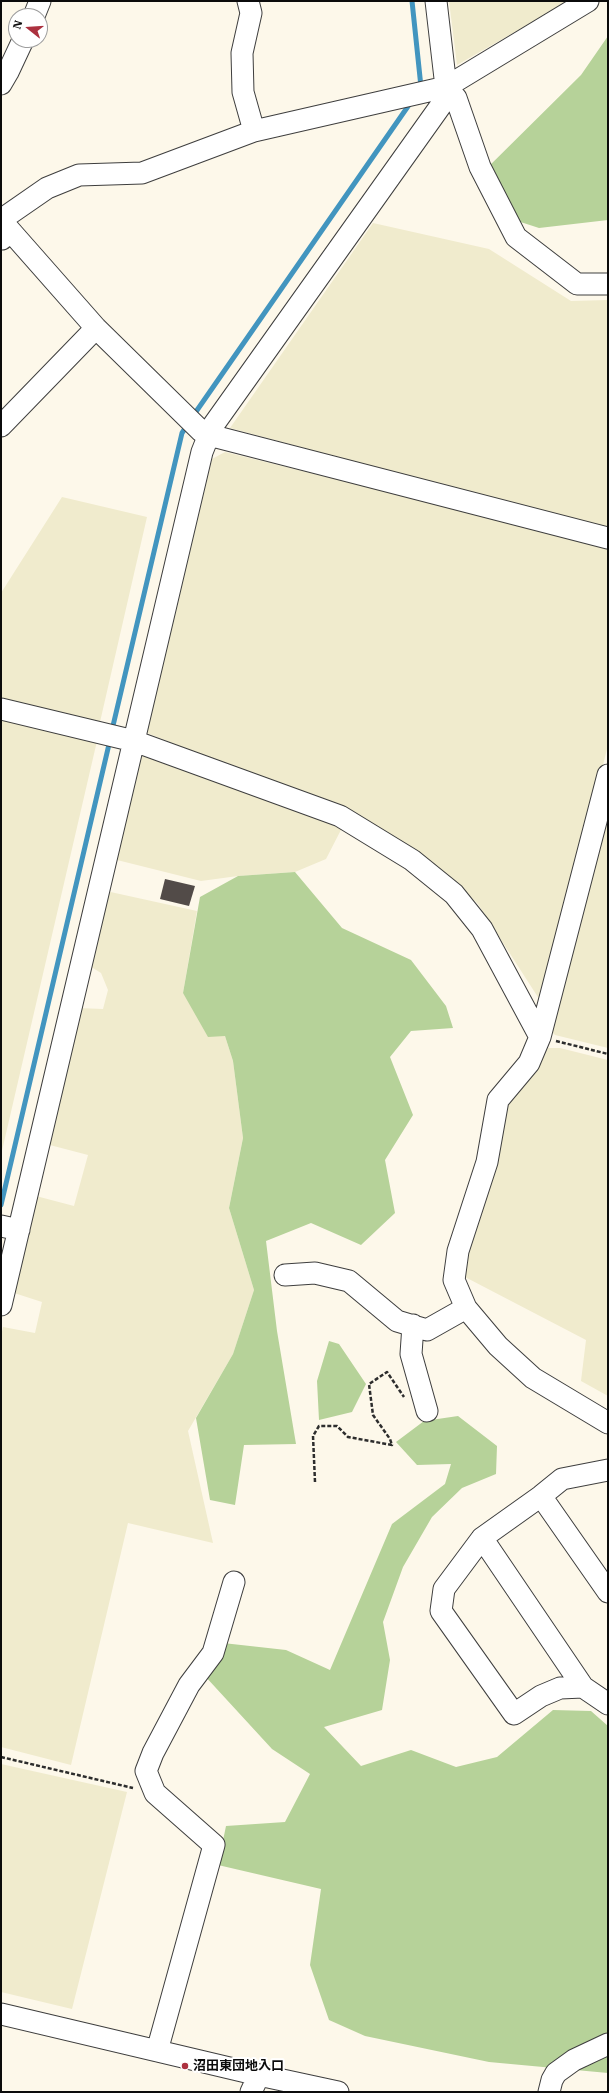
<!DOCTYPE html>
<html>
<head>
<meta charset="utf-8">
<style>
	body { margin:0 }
	#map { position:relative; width:609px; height:2093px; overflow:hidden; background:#fdf8ea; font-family:"IBM Plex Serif",serif }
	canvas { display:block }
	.frame { position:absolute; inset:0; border:2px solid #0b0b0b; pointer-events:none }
	.north { position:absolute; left:8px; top:8px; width:40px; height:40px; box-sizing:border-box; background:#fff; border:1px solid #9d9d9d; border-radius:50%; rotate:287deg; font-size:11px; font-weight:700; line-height:16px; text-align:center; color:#0b0b0b }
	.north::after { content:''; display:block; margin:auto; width:14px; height:18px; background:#ac313f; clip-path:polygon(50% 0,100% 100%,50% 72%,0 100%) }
</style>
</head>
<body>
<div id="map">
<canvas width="609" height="2093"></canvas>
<div class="frame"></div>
<div class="north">N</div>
</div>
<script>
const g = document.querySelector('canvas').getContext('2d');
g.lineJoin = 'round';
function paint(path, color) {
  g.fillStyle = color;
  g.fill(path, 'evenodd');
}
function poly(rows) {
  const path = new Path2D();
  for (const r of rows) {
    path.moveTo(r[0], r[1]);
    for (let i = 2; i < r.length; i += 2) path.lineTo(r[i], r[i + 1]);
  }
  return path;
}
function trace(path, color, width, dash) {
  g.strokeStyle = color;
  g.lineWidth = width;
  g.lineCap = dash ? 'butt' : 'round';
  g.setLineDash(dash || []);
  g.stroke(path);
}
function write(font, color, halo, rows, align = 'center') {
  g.font = font + ' "IBM Plex Serif","Noto Sans JP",serif';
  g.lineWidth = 4;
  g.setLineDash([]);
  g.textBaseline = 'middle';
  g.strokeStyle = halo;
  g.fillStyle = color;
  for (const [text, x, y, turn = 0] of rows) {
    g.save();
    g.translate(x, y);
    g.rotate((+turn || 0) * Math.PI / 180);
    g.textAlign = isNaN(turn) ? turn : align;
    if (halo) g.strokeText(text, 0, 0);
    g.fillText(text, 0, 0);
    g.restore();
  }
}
const farmland = poly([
	[449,1,569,1,457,65],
	[373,223,489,249,571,301,608,300,608,530,230,428],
	[225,452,608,546,608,745,543,1005,478,904,450,877,408,847,359,817,147,733,212,459],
	[62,497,147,517,100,722,1,699,1,593],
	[1,719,97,741,1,1155],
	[146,753,344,824,326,859,295,872,238,876,201,881,117,860,140,758],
	[608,794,608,1048,555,1035,547,1027],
	[106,891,197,911,183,993,225,1036,233,1061,243,1138,229,1208,254,1290,233,1354,188,1431,213,1543,128,1523,71,1765,1,1747,1,1336,3,1327,35,1333,42,1302,11,1292,36,1196,74,1206,88,1155,46,1144,78,1008,103,1009,108,990,101,973,88,965],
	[548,1048,560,1048,608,1060,608,1396,581,1381,586,1340,465,1277,464,1254,503,1101,537,1066],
	[1,1764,127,1792,72,2009,1,1992]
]);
const forest = poly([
	[608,36,608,220,539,228,496,214,476,179,581,75],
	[295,872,342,928,411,960,446,1006,453,1028,411,1031,390,1057,413,1115,385,1160,395,1213,361,1245,311,1223,266,1241,277,1331,296,1444,244,1445,235,1505,210,1500,196,1418,233,1354,254,1290,229,1208,243,1138,233,1061,225,1036,208,1037,183,993,200,897,238,876],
	[329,1341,339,1344,366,1384,352,1412,319,1420,317,1381],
	[458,1416,497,1446,496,1474,462,1488,432,1517,403,1567,383,1622,390,1660,382,1710,324,1727,361,1766,411,1750,456,1767,497,1757,553,1710,591,1711,608,1726,608,2073,489,2062,365,2036,329,2020,310,1965,321,1889,218,1865,226,1826,285,1822,310,1774,272,1749,204,1675,223,1643,286,1650,330,1670,392,1524,445,1484,451,1464,417,1465,396,1442,424,1421]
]);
const stream = poly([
	[412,1,421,87],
	[193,416,411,102],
	[112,730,182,433,188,424],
	[1,1205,110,740]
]);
const building = poly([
	[165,879,195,886,189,906,160,899]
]);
const path = poly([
	[556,1041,608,1054],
	[315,1482,313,1436,319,1426,337,1426,348,1437,392,1445,390,1439,373,1415,369,1384,387,1372,404,1397],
	[1,1757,133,1788]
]);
const minor = poly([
	[248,1,251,13,242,53,243,92,254,131],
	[34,16,40,1],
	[1,84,8,72,23,40],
	[446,87,456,98,480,167,516,237,577,284,608,284],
	[7,227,96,328,201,431,209,435,608,538],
	[2,239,7,227,5,217,47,188,79,175,142,173,254,131,446,87,588,1],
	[1,426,96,328],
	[1,709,134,741,340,816,412,860,454,894,482,929,540,1037],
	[608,775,540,1037,529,1063,498,1100,487,1162,458,1251,454,1280,466,1308,498,1346,533,1378,608,1423],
	[1,1226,19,1230],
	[285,1275,315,1273,349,1281,397,1321,427,1330,466,1308],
	[1,1305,202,452,212,427,444,101,446,87,436,1],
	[413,1325,411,1354,427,1411],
	[608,1470,562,1479,541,1496,482,1538,444,1589,441,1611,514,1714,541,1696,560,1688,583,1687,608,1704],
	[541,1496,608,1592],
	[482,1538,583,1687],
	[1,2014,259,2075,338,2092],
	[157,2051,214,1845,155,1793,146,1771,153,1753,189,1685,213,1653,234,1582],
	[251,2092,259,2075],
	[549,2092,552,2080,556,2073,574,2060,608,2044]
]);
const markers = [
	[185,2066,4,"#ac313f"]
];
const poiNames = [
	["沼田東団地入口",193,2066]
];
paint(farmland, '#f0ebcd');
paint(forest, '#b6d299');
trace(stream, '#4295bf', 5);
paint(building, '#524b48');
trace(minor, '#3e3e3e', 23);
trace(path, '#2d2d2d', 2.5, [4, 2]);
trace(minor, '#fff', 21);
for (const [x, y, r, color] of markers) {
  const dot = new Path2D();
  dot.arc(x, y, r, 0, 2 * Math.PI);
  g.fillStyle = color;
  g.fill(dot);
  trace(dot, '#fff', 1.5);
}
write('bold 13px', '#0b0b0b', '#fff', poiNames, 'left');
</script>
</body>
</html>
